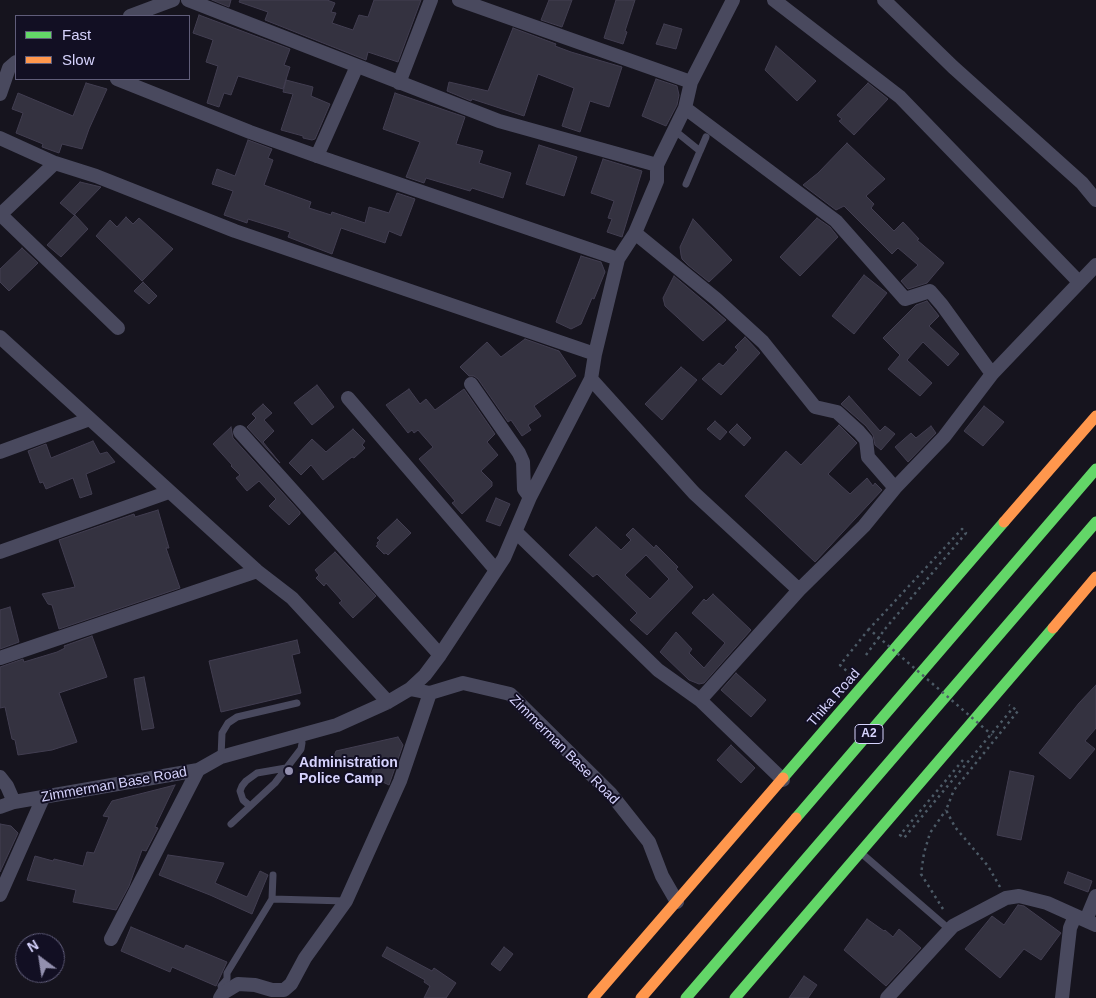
<!DOCTYPE html>
<html>
<head>
<meta charset="utf-8">
<style>
	body { margin:0 }
	#map { position:relative; width:1096px; height:998px; overflow:hidden; background:#16141e; font-family:Arial,sans-serif }
	canvas { display:block }
	.legend { position:absolute; left:15px; top:15px; width:175px; height:65px; box-sizing:border-box; background:#120f23; border:1px solid #605d7a; margin:0; padding:6px 9px; list-style:none; font-size:15px; color:#d6d3fd }
	.legend li { display:flex; align-items:center; gap:10px; height:25px }
	.legend b { width:25px; border:1px solid #605d7a }
	.north { position:absolute; left:15px; top:933px; width:50px; height:50px; box-sizing:border-box; background:#120f23; border:1px solid #605d7a; border-radius:50%; rotate:329deg; font-size:14px; font-weight:700; line-height:20px; text-align:center; color:#d6d3fd }
	.north::after { content:''; display:block; margin:auto; width:18px; height:22px; background:#9390af; clip-path:polygon(50% 0,100% 100%,50% 72%,0 100%) }
</style>
</head>
<body>
<div id="map">
<canvas width="1096" height="998"></canvas>
<ul class="legend">
<li><b style="height:6px;background:#63d668"></b>Fast</li>
<li><b style="height:6px;background:#ff974d"></b>Slow</li>
</ul>
<div class="north">N</div>
</div>
<script>
const g = document.querySelector('canvas').getContext('2d');
g.lineJoin = 'round';
function paint(path, color) {
  g.fillStyle = color;
  g.fill(path, 'evenodd');
}
function poly(rows) {
  const path = new Path2D();
  for (const r of rows) {
    path.moveTo(r[0], r[1]);
    for (let i = 2; i < r.length; i += 2) path.lineTo(r[i], r[i + 1]);
  }
  return path;
}
function trace(path, color, width, dash) {
  g.strokeStyle = color;
  g.lineWidth = width;
  g.lineCap = dash ? 'butt' : 'round';
  g.setLineDash(dash || []);
  g.stroke(path);
}
function write(font, color, halo, rows, align = 'center') {
  g.font = font + ' Arial,sans-serif';
  g.lineWidth = 4;
  g.setLineDash([]);
  g.textBaseline = 'middle';
  g.strokeStyle = halo;
  g.fillStyle = color;
  for (const [text, x, y, turn = 0] of rows) {
    g.save();
    g.translate(x, y);
    g.rotate((+turn || 0) * Math.PI / 180);
    g.textAlign = isNaN(turn) ? turn : align;
    if (halo) g.strokeText(text, 0, 0);
    g.fillText(text, 0, 0);
    g.restore();
  }
}
const building = poly([
	[212,0,231,0,229,7,212,0],
	[240,0,327,0,335,3,331,12,336,13,332,23,353,30,359,15,368,17,374,0,421,0,398,62,368,52,366,60,265,20,268,12,239,2,240,0],
	[549,0,572,0,562,27,541,20,549,0],
	[616,0,635,0,625,31,627,32,623,44,604,38,616,0],
	[199,15,290,49,284,65,290,67,283,89,238,76,231,95,224,93,219,107,207,103,218,66,206,62,213,40,193,33,199,15],
	[664,24,682,29,676,49,656,44,664,24],
	[513,28,556,44,555,46,571,52,622,67,609,107,590,101,580,132,562,126,574,88,538,74,524,116,472,99,471,101,447,91,449,82,488,91,513,28],
	[776,46,816,81,797,101,765,70,776,46],
	[656,79,677,86,679,95,677,105,666,126,642,116,656,79],
	[286,80,313,87,311,96,330,104,315,139,312,140,303,138,303,136,281,130,293,94,283,92,286,80],
	[86,83,107,89,89,129,82,149,62,144,59,153,42,147,43,144,16,133,23,113,12,109,18,93,73,116,86,83],
	[868,83,888,99,854,135,839,121,842,119,837,115,868,83],
	[395,93,465,117,456,144,483,151,479,163,511,173,503,198,472,188,470,191,426,178,424,183,406,177,420,142,383,129,395,93],
	[248,140,272,149,268,158,273,160,264,185,311,202,309,208,331,215,332,212,365,223,369,207,389,213,397,193,415,199,401,236,389,231,385,243,341,228,332,254,288,237,290,232,248,219,247,223,224,215,233,191,212,184,217,169,235,176,248,140],
	[847,143,885,179,866,196,874,204,871,208,894,231,903,222,919,239,917,240,944,263,927,283,908,289,901,281,918,265,898,248,892,254,844,206,836,210,803,185,818,173,847,143],
	[539,145,577,157,564,196,526,184,539,145],
	[603,159,642,171,622,237,607,232,612,219,608,218,614,201,591,193,603,159],
	[80,182,101,187,74,215,60,203,80,182],
	[75,215,88,229,61,257,47,245,75,215],
	[126,217,133,224,139,218,173,249,142,281,96,236,110,220,117,227,126,217],
	[817,218,830,227,838,237,800,276,780,257,817,218],
	[693,219,732,260,709,282,688,265,682,259,681,255,680,247,693,219],
	[22,248,38,263,9,291,0,282,0,269,22,248],
	[581,256,601,262,605,272,594,299,592,298,581,324,571,329,556,322,581,256],
	[864,275,887,293,854,334,832,316,864,275],
	[674,276,726,320,703,341,665,306,663,298,674,276],
	[143,282,157,296,149,304,134,291,143,282],
	[927,301,939,316,929,326,959,354,948,366,923,342,907,360,932,383,920,396,888,369,900,355,883,338,916,305,927,301],
	[745,337,760,353,721,395,702,379,719,363,723,366,738,350,735,347,745,337],
	[525,339,559,351,576,376,534,406,541,416,528,425,531,430,522,436,511,420,508,422,478,379,474,376,469,376,460,367,487,342,501,357,525,339],
	[681,367,697,380,662,420,645,404,681,367],
	[317,385,334,407,312,425,294,403,317,385],
	[409,389,420,404,426,399,435,410,464,389,495,434,487,442,498,455,481,471,492,482,492,486,462,514,452,503,455,501,419,459,433,447,418,430,414,433,412,430,408,433,386,405,409,389],
	[849,396,880,431,885,426,895,434,881,450,875,445,873,435,866,426,841,404,849,396],
	[263,404,272,413,264,420,274,431,263,442,280,463,247,427,256,418,252,414,263,404],
	[984,406,1004,422,983,446,964,431,984,406],
	[715,421,727,432,720,440,707,429,715,421],
	[737,424,751,438,744,446,729,432,737,424],
	[839,425,857,443,828,474,850,494,867,478,873,486,875,483,882,490,815,562,745,496,786,451,801,465,839,425],
	[931,426,936,433,908,462,895,447,911,433,916,438,931,426],
	[231,427,233,438,300,512,300,514,289,525,269,506,276,499,259,481,247,491,236,478,240,475,231,466,232,465,213,444,231,427],
	[353,429,365,441,362,445,365,448,354,458,352,457,323,480,311,465,301,475,289,463,312,439,326,452,353,429],
	[93,441,100,454,107,452,115,462,86,474,92,494,80,498,73,478,46,489,43,482,40,483,28,451,46,444,51,458,93,441],
	[496,498,510,504,500,526,486,521,496,498],
	[158,510,169,548,166,548,180,588,59,629,52,605,48,604,42,594,75,587,59,540,134,514,135,517,158,510],
	[397,519,411,533,388,555,386,553,384,554,376,546,378,545,377,543,380,540,377,538,397,519],
	[596,527,621,550,631,540,626,535,633,528,654,548,656,545,678,567,676,569,693,587,647,635,630,620,637,613,597,574,593,577,569,555,596,527],
	[646,555,669,579,650,599,625,575,646,555],
	[335,552,376,596,353,618,339,603,342,601,326,583,324,586,316,578,319,575,315,570,335,552],
	[713,594,751,630,704,683,699,684,689,680,660,652,676,632,692,649,689,653,704,668,725,643,692,613,704,599,706,601,713,594],
	[10,607,19,642,0,649,0,610,10,607],
	[92,636,107,677,59,693,77,742,52,750,18,755,15,740,12,739,5,707,0,708,0,667,23,659,24,662,57,652,65,648,64,646,92,636],
	[297,640,300,653,292,655,301,693,221,712,209,661,297,640],
	[736,673,766,700,751,717,721,690,736,673],
	[144,677,154,728,142,730,134,679,144,677],
	[1096,685,1096,728,1085,741,1095,749,1070,779,1039,753,1079,703,1096,685],
	[398,737,403,745,389,785,370,776,378,760,330,767,336,751,398,737],
	[731,745,755,768,741,783,717,760,731,745],
	[1010,771,1034,776,1021,840,997,835,1010,771],
	[175,785,155,827,158,828,146,851,142,850,129,886,116,910,73,902,76,890,27,880,35,856,53,861,54,859,83,866,87,852,94,853,109,817,103,816,112,801,175,785],
	[0,824,11,826,18,833,0,872,0,824],
	[168,855,224,863,215,883,247,897,260,871,268,875,252,914,210,895,159,875,168,855],
	[1068,872,1092,881,1088,892,1064,883,1068,872],
	[1018,905,1024,906,1061,933,1041,960,1024,949,1000,978,965,949,992,916,1004,925,1018,905],
	[867,919,884,931,885,930,893,937,899,929,921,948,886,986,844,950,867,919],
	[131,927,184,949,186,945,227,962,216,986,172,967,170,972,121,951,131,927],
	[387,947,432,971,434,968,456,983,446,998,424,998,430,986,424,982,425,980,382,956,387,947],
	[504,947,513,954,500,971,491,964,504,947],
	[804,976,817,985,808,998,789,998,804,976]
]);
const path = poly([
	[866,655,885,629],
	[851,675,840,665,869,629],
	[963,760,900,835,904,838,1013,708],
	[1000,887,988,866,955,827,946,810,954,790,1018,711,1009,705],
	[943,909,921,874,924,853,930,833,946,810]
]);
const lane = poly([
	[674,130,700,151,686,184],
	[700,151,706,137],
	[221,757,222,733,228,723,237,717,297,703],
	[250,806,243,800,240,791,242,786,246,781,257,773,286,768],
	[231,824,275,783,301,749,302,743,301,735],
	[860,852,950,930],
	[272,899,346,901],
	[223,993,221,986,227,979,227,973,272,899,273,875]
]);
const street = poly([
	[188,0,499,121,657,165],
	[459,0,691,82],
	[774,0,900,97,1079,282],
	[884,0,953,67,1082,183,1096,200],
	[130,16,173,0],
	[117,79,250,132,317,156,618,259],
	[399,83,431,0],
	[0,94,9,68,16,62],
	[685,108,836,221,905,299,930,291,942,305,992,374],
	[0,138,55,163],
	[317,156,357,66],
	[0,214,118,328],
	[0,215,55,163,96,176,235,231,595,354],
	[635,233,716,299,763,342,815,407,837,412,859,432,866,440,868,457,895,488],
	[0,337,257,571,292,598,388,702],
	[591,379,694,493,799,590],
	[471,384,519,453,523,462,524,489,530,497],
	[348,398,495,569],
	[240,432,440,655],
	[0,452,90,419],
	[516,532,658,670,700,700,799,590,864,526,895,488,944,437,992,374,1096,265],
	[0,552,169,492],
	[0,658,257,571],
	[410,689,425,675,440,655,504,558,530,497,591,379,595,354,618,259,635,233,657,181,657,165,685,108,691,82,733,0],
	[700,700,783,780],
	[0,777,7,786,14,802],
	[0,807,14,802,198,770,221,757,337,725,388,702,410,689,430,693,463,683,510,694,611,794,649,842,662,876,677,902],
	[0,895,43,798],
	[1086,920,1096,896],
	[111,939,198,770],
	[220,998,223,993,238,984,255,985,272,990,284,990,291,984,305,958,346,901,400,781,430,693],
	[887,998,953,926,1006,898,1019,896,1047,903,1096,925],
	[1062,998,1070,928,1075,916]
]);
const fast = poly([
	[783,778,1004,522],
	[796,818,1096,469],
	[686,998,1096,522],
	[735,998,1053,628]
]);
const slow = poly([
	[1004,522,1096,416],
	[1053,628,1096,577],
	[593,998,783,778],
	[641,998,796,818]
]);
const pathBridge = poly([
	[885,629,966,533,962,529,869,629,992,735]
]);
const markers = [
	[289,771,5,"#9390af"]
];
const shields = [
	[869,734,28]
];
const shieldNames = [
	["A2",869,734]
];
const streetNames = [
	["Thika Road",834,698,-49],
	["Zimmerman Base Road",564,750,45],
	["Zimmerman Base Road",114,785,-10]
];
const poiNames = [
	["Administration",299,763],
	["Police Camp",299,779]
];
paint(building, '#343240');
trace(building, '#423e51', 1);
trace(path, '#4c5a66', 2.5, [2.5, 4]);
trace(lane, '#49495e', 7);
trace(street, '#49495e', 14);
trace(fast, '#63d668', 11);
trace(slow, '#ff974d', 11);
trace(pathBridge, '#4c5a66', 2.5, [2.5, 4]);
for (const [x, y, r, color] of markers) {
  const dot = new Path2D();
  dot.arc(x, y, r, 0, 2 * Math.PI);
  g.fillStyle = color;
  g.fill(dot);
  trace(dot, '#120f23', 2);
}
for (const [x, y, w] of shields) {
  const box = new Path2D();
  box.roundRect(x - w / 2, y - 9.5, w, 19, 4);
  g.fillStyle = '#120f23';
  g.fill(box);
  trace(box, '#d6d3fd', 1);
}
write('bold 12px', '#d6d3fd', null, shieldNames);
write('14px', '#d6d3fd', '#120f23', streetNames);
write('bold 14px', '#d6d3fd', '#120f23', poiNames, 'left');
</script>
</body>
</html>
